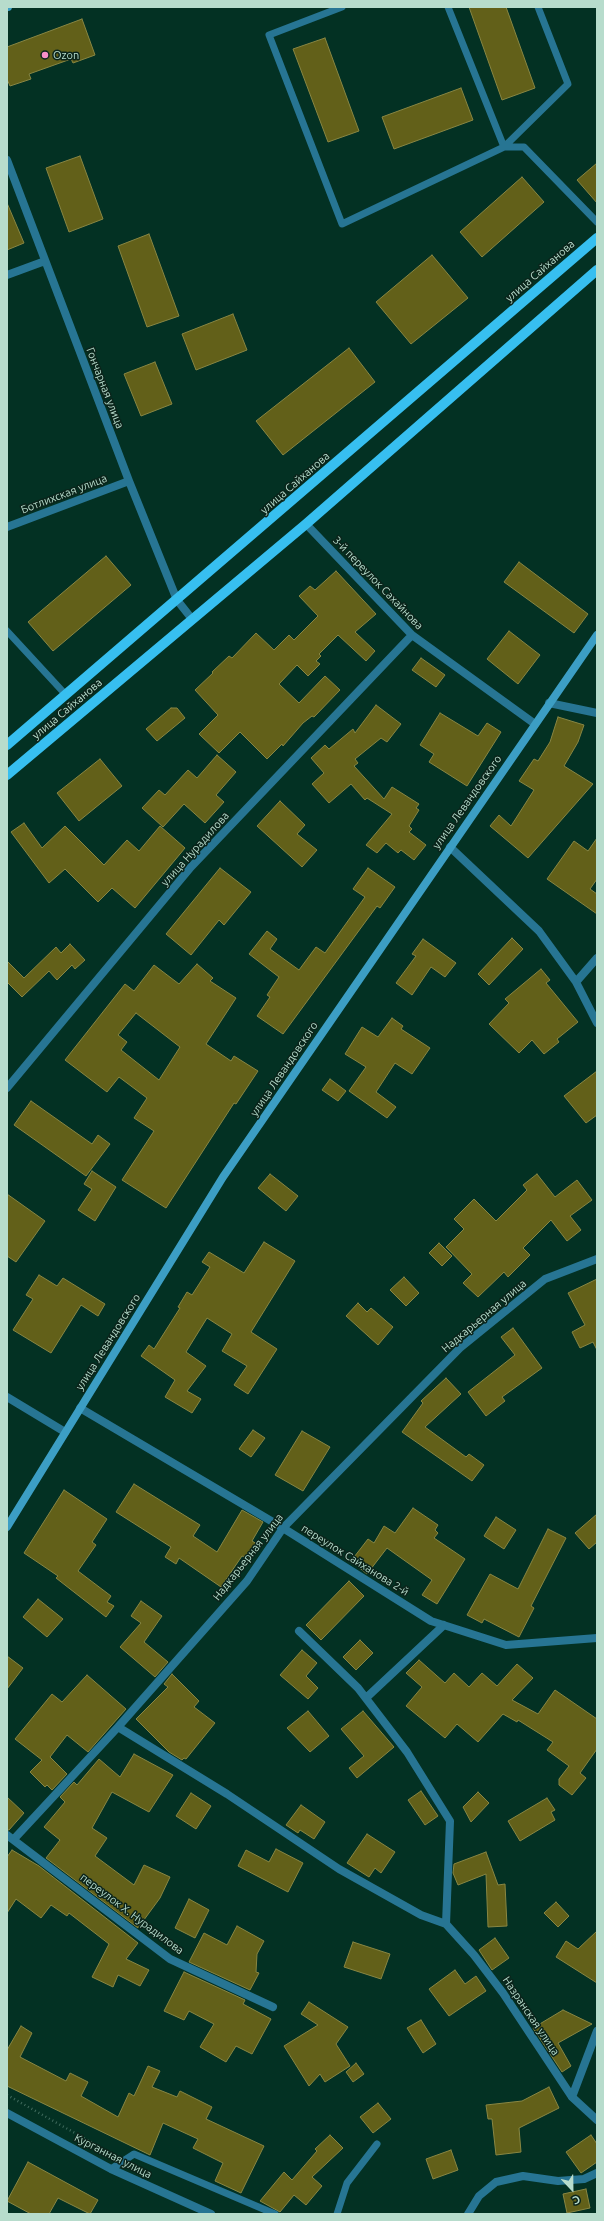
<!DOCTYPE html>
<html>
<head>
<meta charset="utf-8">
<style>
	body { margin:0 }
	#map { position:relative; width:604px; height:2221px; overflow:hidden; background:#033123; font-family:Ubuntu,sans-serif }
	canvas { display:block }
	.frame { position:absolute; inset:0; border:8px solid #b7dccc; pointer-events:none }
	.north { position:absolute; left:552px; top:2169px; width:40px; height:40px; -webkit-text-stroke:3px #0b241b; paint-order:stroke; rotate:158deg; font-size:11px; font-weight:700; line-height:16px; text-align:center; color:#b7dccc }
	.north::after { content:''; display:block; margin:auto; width:14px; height:18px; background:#b7dccc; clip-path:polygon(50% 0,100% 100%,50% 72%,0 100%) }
</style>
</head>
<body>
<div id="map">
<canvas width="604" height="2221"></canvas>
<div class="frame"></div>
<div class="north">С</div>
</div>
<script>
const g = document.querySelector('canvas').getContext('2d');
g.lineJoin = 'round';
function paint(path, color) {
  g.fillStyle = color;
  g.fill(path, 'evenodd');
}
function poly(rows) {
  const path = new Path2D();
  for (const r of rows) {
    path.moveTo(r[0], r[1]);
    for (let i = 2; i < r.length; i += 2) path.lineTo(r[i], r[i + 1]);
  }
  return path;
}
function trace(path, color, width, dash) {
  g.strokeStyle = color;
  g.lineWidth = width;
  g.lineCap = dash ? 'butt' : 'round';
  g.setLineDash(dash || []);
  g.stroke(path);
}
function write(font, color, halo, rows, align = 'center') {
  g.font = font + ' Ubuntu,sans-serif';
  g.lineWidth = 3;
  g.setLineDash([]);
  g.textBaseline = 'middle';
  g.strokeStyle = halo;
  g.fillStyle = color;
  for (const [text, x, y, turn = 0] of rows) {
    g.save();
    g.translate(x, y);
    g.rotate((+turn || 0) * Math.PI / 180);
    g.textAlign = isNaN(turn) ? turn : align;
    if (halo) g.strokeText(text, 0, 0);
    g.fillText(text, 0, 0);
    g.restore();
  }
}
const building = poly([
	[469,7,506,7,535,88,502,100,469,7],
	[82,19,95,55,73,63,71,59,29,74,31,79,10,86,7,79,7,47,82,19],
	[325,38,359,131,328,142,293,49,325,38],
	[461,88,473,120,394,149,382,117,461,88],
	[80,156,103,219,69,232,46,168,80,156],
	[597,163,597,203,577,180,597,163],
	[522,177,544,202,482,257,460,232,522,177],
	[7,203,24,243,7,250,7,203],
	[149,234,179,316,147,327,118,246,149,234],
	[432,255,468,298,411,344,376,302,432,255],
	[233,314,247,350,196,370,182,334,233,314],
	[349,348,375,382,283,455,256,421,349,348],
	[155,362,172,404,141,416,124,374,155,362],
	[106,556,131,585,53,651,28,622,106,556],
	[519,562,588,614,574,633,504,582,519,562],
	[336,571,376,614,355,632,375,651,366,661,338,635,319,654,321,656,316,661,320,664,308,676,297,665,279,684,299,703,325,676,340,690,314,717,312,716,303,723,283,746,282,744,267,759,240,732,219,753,199,734,218,715,195,690,213,673,212,672,229,656,232,658,256,633,274,650,289,635,294,640,318,616,299,596,310,586,315,590,336,571],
	[509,631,540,655,518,684,487,659,509,631],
	[421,658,445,675,436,687,412,670,421,658],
	[376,705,401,724,387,742,381,738,355,759,358,763,354,766,384,799,392,787,419,804,416,808,419,810,409,826,412,829,409,832,426,845,414,860,401,850,398,853,386,843,377,853,366,845,392,814,367,798,365,800,351,784,329,803,312,784,324,773,311,758,325,745,329,749,353,729,355,733,376,705],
	[171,708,177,708,185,718,157,741,146,729,171,708],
	[440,713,478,736,487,723,501,732,467,786,429,762,434,754,420,745,440,713],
	[558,717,584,725,578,742,564,766,593,784,528,858,490,826,499,815,511,826,534,790,519,781,534,759,538,761,550,742,558,717],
	[217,755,236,772,216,795,224,802,205,823,184,804,163,827,142,808,159,790,165,795,188,770,197,778,217,755],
	[100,759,122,786,79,821,57,793,100,759],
	[280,801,305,825,297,834,317,850,302,867,257,826,280,801],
	[24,823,42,848,65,826,104,865,127,840,139,851,160,826,185,848,135,908,112,888,98,902,65,869,49,883,11,832,24,823],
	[597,838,597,879,590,889,597,894,597,914,547,879,574,841,588,851,597,838],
	[220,868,251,892,224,925,219,920,191,955,166,934,220,868],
	[368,868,395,887,380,908,377,906,283,1034,257,1016,270,997,267,995,279,977,249,954,267,931,277,939,270,949,299,970,316,947,325,953,365,897,353,889,368,868],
	[512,938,523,949,489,985,478,974,512,938],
	[423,939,456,963,445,977,431,967,412,995,396,983,416,956,412,954,423,939],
	[70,944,85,960,75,969,72,965,57,980,49,971,22,997,7,982,7,961,24,978,56,947,61,953,70,944],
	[197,964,213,978,210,981,236,998,206,1044,231,1061,234,1056,258,1071,236,1104,234,1103,166,1208,122,1180,154,1131,134,1118,147,1098,119,1077,107,1092,65,1060,125,984,134,991,154,965,179,984,197,964],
	[136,1013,180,1047,159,1080,121,1050,127,1042,118,1035,136,1013],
	[541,969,550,980,546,983,578,1022,557,1039,559,1042,544,1054,532,1040,519,1053,489,1024,509,1003,505,999,541,969],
	[392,1018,403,1026,401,1029,430,1048,412,1074,395,1063,376,1092,396,1107,387,1118,349,1091,366,1067,345,1054,362,1027,378,1037,392,1018],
	[597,1071,597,1115,586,1123,564,1096,597,1071],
	[330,1079,346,1091,338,1101,322,1090,330,1079],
	[31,1101,92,1144,98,1135,110,1144,86,1176,14,1125,31,1101],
	[92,1171,116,1187,95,1221,78,1210,92,1189,84,1184,92,1171],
	[270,1174,298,1196,286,1211,258,1188,270,1174],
	[537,1174,555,1197,577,1180,592,1200,570,1216,581,1230,567,1241,551,1220,523,1248,530,1255,508,1277,504,1272,478,1297,463,1283,472,1274,446,1247,464,1229,454,1219,474,1199,496,1221,527,1190,523,1185,537,1174],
	[7,1194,45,1221,16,1262,7,1256,7,1194],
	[264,1242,295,1261,251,1332,277,1349,248,1394,234,1385,247,1366,222,1351,232,1334,207,1318,186,1352,206,1366,187,1391,201,1399,192,1413,165,1397,175,1380,141,1356,149,1345,154,1349,180,1308,178,1307,187,1292,192,1295,210,1267,202,1262,209,1252,244,1273,264,1242],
	[439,1243,452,1256,442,1266,429,1253,439,1243],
	[39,1275,57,1286,63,1278,105,1304,98,1316,81,1305,51,1353,13,1330,33,1299,26,1295,39,1275],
	[404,1277,419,1293,406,1306,390,1290,404,1277],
	[597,1279,597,1350,593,1342,580,1348,572,1332,585,1325,568,1293,597,1279],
	[358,1303,367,1312,371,1308,393,1327,378,1345,346,1316,358,1303],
	[513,1328,542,1368,502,1397,505,1401,486,1416,468,1392,515,1355,501,1337,513,1328],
	[446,1378,461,1394,425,1427,466,1457,469,1454,484,1465,472,1481,402,1432,423,1403,421,1401,446,1378],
	[253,1430,265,1438,251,1457,239,1449,253,1430],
	[302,1431,330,1447,303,1491,275,1475,302,1431],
	[134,1484,200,1525,193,1536,217,1552,242,1510,263,1522,252,1541,257,1544,249,1559,242,1556,221,1587,179,1558,176,1564,165,1557,171,1547,116,1512,134,1484],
	[64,1490,107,1519,92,1542,96,1545,78,1571,111,1596,107,1602,114,1606,106,1617,56,1578,58,1576,24,1553,64,1490],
	[413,1508,438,1525,435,1530,438,1533,434,1538,465,1559,437,1604,422,1595,432,1580,387,1548,367,1574,351,1561,368,1539,374,1543,384,1526,395,1533,413,1508],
	[597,1514,597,1542,589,1549,575,1533,597,1514],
	[496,1517,516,1530,504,1549,484,1536,496,1517],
	[548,1529,566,1538,531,1606,534,1608,519,1637,484,1619,482,1623,467,1615,490,1574,518,1589,548,1529],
	[349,1581,364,1596,321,1640,306,1625,349,1581],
	[38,1599,63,1619,47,1637,23,1617,38,1599],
	[141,1601,162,1616,144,1642,168,1662,155,1677,120,1647,141,1623,131,1616,141,1601],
	[360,1640,373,1653,356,1670,343,1657,360,1640],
	[302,1650,317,1663,306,1676,318,1688,308,1699,280,1675,302,1650],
	[7,1656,23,1668,7,1689,7,1656],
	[419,1660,445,1683,454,1673,469,1687,482,1673,497,1686,517,1664,533,1678,512,1700,538,1714,555,1690,597,1719,597,1749,580,1773,586,1778,572,1795,559,1785,559,1779,569,1766,547,1750,553,1742,518,1720,517,1722,503,1714,478,1742,457,1724,445,1738,406,1706,422,1687,406,1673,419,1660],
	[172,1674,199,1701,194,1707,215,1723,186,1759,184,1758,182,1760,169,1752,136,1719,168,1687,164,1684,172,1674],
	[87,1675,126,1709,88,1752,67,1735,50,1757,67,1774,52,1790,47,1785,45,1787,30,1772,42,1760,15,1739,52,1694,62,1702,87,1675],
	[308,1711,329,1736,310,1752,287,1728,308,1711],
	[363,1711,394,1747,357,1778,349,1768,364,1756,341,1729,363,1711],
	[134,1754,173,1775,149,1812,112,1792,92,1828,107,1838,95,1856,134,1885,144,1865,170,1877,160,1898,138,1928,46,1858,60,1840,44,1827,65,1802,60,1797,74,1782,77,1785,99,1759,120,1777,134,1754],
	[421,1791,438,1816,425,1825,408,1800,421,1791],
	[478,1792,489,1803,471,1822,463,1807,478,1792],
	[191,1793,211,1806,196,1829,176,1816,191,1793],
	[7,1797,24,1813,9,1830,7,1830,7,1797],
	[547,1798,555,1810,551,1812,555,1820,520,1841,508,1821,547,1798],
	[301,1805,325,1822,314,1839,300,1830,298,1833,286,1825,301,1805],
	[367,1834,395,1852,381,1873,375,1868,369,1877,347,1863,367,1834],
	[276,1849,303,1863,288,1892,238,1866,246,1850,269,1862,276,1849],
	[12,1850,39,1866,138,1943,126,1959,149,1970,140,1986,118,1975,113,1987,92,1977,109,1944,69,1913,67,1916,51,1905,41,1918,16,1899,7,1913,7,1857,12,1850],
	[486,1852,498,1885,505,1884,507,1926,488,1927,486,1874,458,1885,453,1873,454,1864,486,1852],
	[189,1899,209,1910,195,1938,175,1928,189,1899],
	[556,1902,569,1916,558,1927,544,1913,556,1902],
	[237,1926,264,1941,257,1954,256,1972,259,1973,250,1990,189,1962,204,1933,227,1945,237,1926],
	[597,1931,597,1983,556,1957,566,1941,578,1949,597,1931],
	[495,1938,509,1958,492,1970,479,1950,495,1938],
	[353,1942,390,1954,381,1979,344,1967,353,1942],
	[455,1970,465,1984,476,1976,486,1991,449,2016,429,1989,455,1970],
	[184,1972,245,2000,243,2004,271,2019,252,2054,236,2046,226,2062,200,2047,214,2024,189,2011,184,2020,164,2011,184,1972],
	[309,2002,348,2027,336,2044,350,2066,325,2082,320,2074,309,2086,284,2046,318,2025,301,2014,309,2002],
	[563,2010,592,2024,558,2043,571,2066,562,2072,533,2028,563,2010],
	[421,2020,436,2044,423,2053,407,2028,421,2020],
	[21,2026,32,2033,20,2057,66,2081,70,2073,88,2082,81,2096,118,2117,129,2093,134,2096,148,2066,160,2071,152,2087,177,2097,180,2091,212,2107,206,2119,264,2146,241,2193,215,2181,223,2163,193,2148,198,2139,163,2123,150,2155,7,2086,7,2050,21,2026],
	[356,2063,364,2074,353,2082,346,2072,356,2063],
	[549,2087,559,2108,519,2128,521,2152,496,2155,492,2119,488,2119,486,2105,522,2101,549,2087],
	[378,2103,391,2119,373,2133,360,2117,378,2103],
	[330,2135,343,2148,312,2177,322,2186,306,2205,294,2195,280,2212,260,2201,284,2172,292,2180,317,2151,315,2149,330,2135],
	[591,2135,597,2144,597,2162,581,2173,566,2152,591,2135],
	[451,2150,458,2170,433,2179,426,2159,451,2150],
	[28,2162,98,2200,90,2214,58,2198,49,2214,31,2214,7,2201,28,2162],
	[586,2189,590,2208,567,2213,563,2194,586,2189]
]);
const path = poly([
	[7,2095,114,2155]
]);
const lane = poly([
	[342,7,269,35,342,224,504,147,524,147,597,222],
	[448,7,504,147,568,84,538,7],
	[7,631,66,695],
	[111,2169,134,2154,275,2214],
	[337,2214,347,2183,377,2144]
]);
const street = poly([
	[7,160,129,481,177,600,192,619],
	[7,275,45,261],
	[306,524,412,635,535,724],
	[7,527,129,481],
	[549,703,597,713],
	[450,847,539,931,576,982,597,1023],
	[576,982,597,958],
	[7,1088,191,867,412,635],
	[7,1397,65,1432],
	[80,1408,283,1528,431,1621,506,1645,597,1638],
	[299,1631,358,1688,407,1752,450,1821,446,1924],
	[366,1698,444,1625],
	[118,1727,227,1794,339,1869,421,1915,446,1924,474,1955,503,1993,572,2097,597,2120],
	[7,1835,170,1959,273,2007],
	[14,1839,118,1727,247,1581,283,1528,460,1348,545,1279,597,1259],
	[572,2097,597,2031],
	[7,2113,111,2169,211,2214],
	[468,2214,479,2196,496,2182,523,2176,558,2181,584,2179,597,2173]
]);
const secondary = poly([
	[7,7,8,7],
	[7,1527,223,1177,597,635]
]);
const primary = poly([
	[7,745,597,238],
	[7,775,306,524,597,270]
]);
const markers = [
	[45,55,4,"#f98fc8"]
];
const poiNames = [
	["Ozon",53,55]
];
const streetNames = [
	["улица Сайханова",540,271,-41],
	["Гончарная улица",105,388,69],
	["улица Сайханова",295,483,-41],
	["Ботлихская улица",64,494,-21],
	["3-й переулок Сахайнова",378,583,46],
	["улица Сайханова",67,709,-40],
	["улица Левандовского",467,802,-55],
	["улица Нурадилова",195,849,-48],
	["улица Левандовского",284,1069,-56],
	["Надкарьерная улица",484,1316,-40],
	["улица Левандовского",108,1342,-58],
	["Надкарьерная улица",248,1557,-52],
	["переулок Сайханова 2-й",355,1560,32],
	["переулок Х. Нурадилова",132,1914,37],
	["Назранская улица",531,2016,56],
	["Курганная улица",113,2156,27]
];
paint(building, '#626019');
trace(building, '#888643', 1);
trace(path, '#406b5d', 2.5, [1, 3]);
trace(lane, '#277593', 7);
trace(street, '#277593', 8);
trace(secondary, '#3c9ec4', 8);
trace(primary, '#37bff0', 10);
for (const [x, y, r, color] of markers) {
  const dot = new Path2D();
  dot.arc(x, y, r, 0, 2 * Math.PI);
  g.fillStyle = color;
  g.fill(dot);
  trace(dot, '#0b241b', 1.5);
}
write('11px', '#b7dccc', '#0b241b', poiNames, 'left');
write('11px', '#b7dccc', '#0b241b', streetNames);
</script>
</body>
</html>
